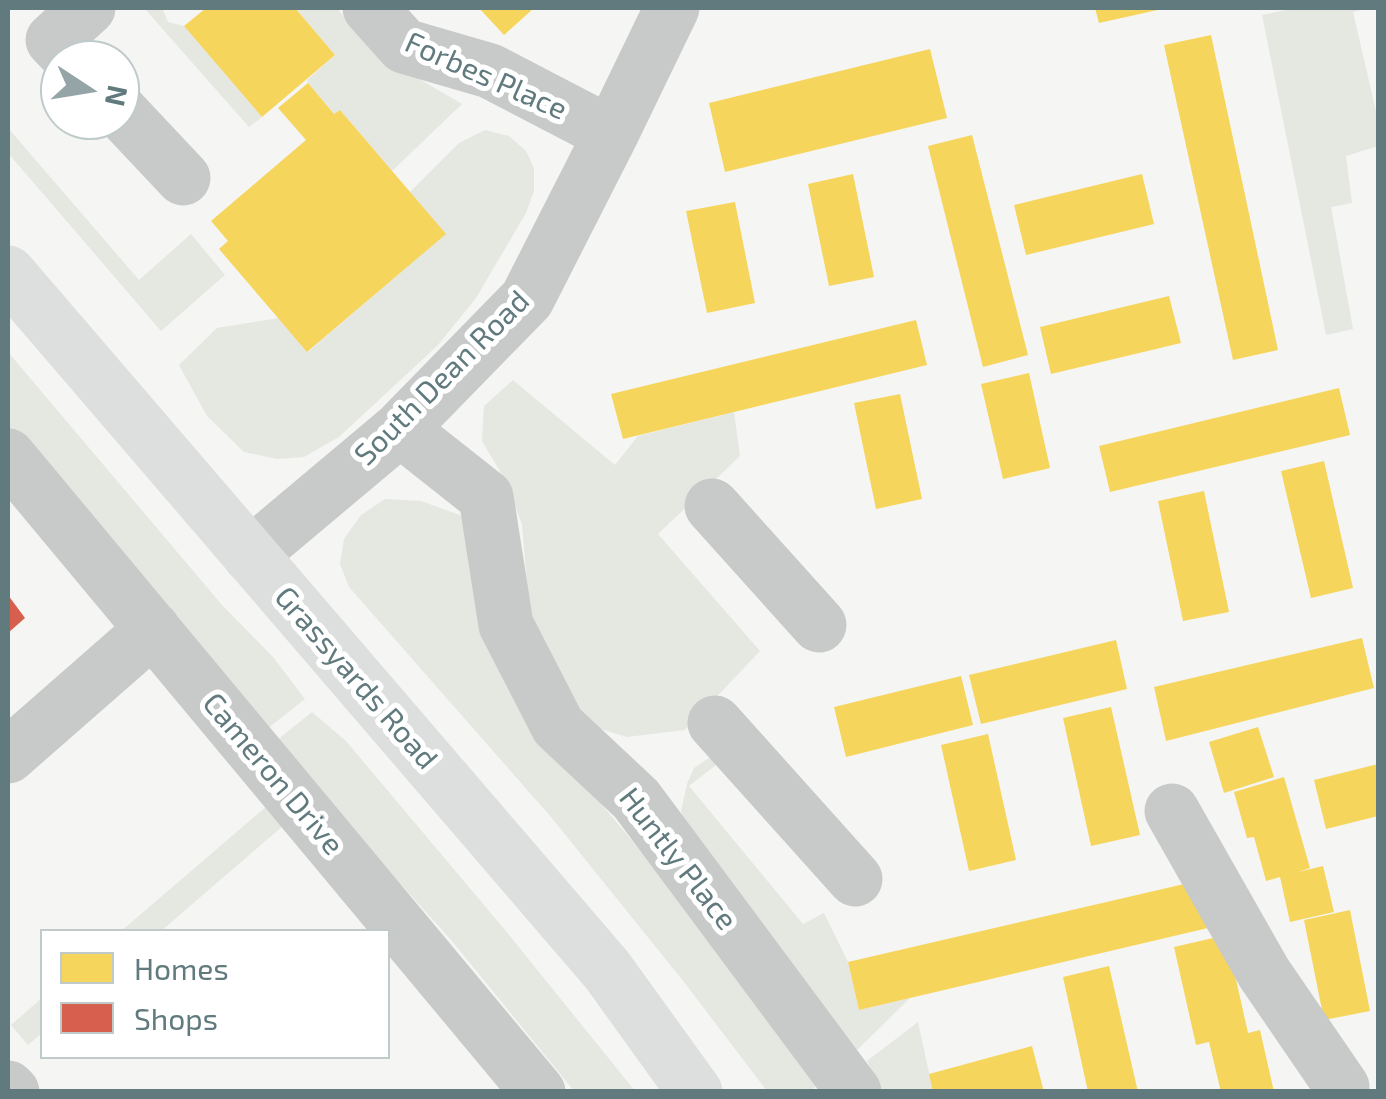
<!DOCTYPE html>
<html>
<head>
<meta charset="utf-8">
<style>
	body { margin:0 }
	#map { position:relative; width:1386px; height:1099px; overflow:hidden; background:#f5f5f4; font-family:"Exo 2",sans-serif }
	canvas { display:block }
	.frame { position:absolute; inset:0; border:10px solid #617a7e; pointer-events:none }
	.legend { position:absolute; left:40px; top:929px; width:350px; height:130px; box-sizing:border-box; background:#fff; border:2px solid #c0cacb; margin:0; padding:12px 18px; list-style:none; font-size:30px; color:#617a7e }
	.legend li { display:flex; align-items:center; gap:20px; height:50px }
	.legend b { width:50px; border:2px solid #c0cacb }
	.north { position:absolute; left:40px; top:40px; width:100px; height:100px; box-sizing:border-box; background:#fff; border:2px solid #c0cacb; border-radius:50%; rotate:102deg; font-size:28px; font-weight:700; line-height:40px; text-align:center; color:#617a7e }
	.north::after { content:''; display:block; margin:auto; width:35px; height:45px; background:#95a5a7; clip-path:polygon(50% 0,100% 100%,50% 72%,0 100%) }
</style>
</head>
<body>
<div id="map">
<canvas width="1386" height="1099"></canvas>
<div class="frame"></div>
<ul class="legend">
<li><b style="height:28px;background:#f6d55c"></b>Homes</li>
<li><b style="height:28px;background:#d6604d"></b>Shops</li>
</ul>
<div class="north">N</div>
</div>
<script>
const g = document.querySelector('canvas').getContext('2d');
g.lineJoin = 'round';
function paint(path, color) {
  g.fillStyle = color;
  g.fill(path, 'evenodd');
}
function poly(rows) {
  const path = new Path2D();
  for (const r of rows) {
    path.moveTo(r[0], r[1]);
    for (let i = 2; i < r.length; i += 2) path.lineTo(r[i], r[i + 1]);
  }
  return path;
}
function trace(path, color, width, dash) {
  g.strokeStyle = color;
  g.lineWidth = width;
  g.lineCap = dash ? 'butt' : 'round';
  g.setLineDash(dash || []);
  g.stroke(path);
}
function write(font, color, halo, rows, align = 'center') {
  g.font = font + ' "Exo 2",sans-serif';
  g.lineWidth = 10;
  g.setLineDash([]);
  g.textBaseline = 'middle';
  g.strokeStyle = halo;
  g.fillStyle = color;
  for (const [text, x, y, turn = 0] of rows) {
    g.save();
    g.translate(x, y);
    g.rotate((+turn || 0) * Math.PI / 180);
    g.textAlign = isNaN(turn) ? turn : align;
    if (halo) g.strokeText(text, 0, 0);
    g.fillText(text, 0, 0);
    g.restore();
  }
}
const green = poly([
	[144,8,162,8,168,22,184,26,262,117,249,127],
	[295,8,337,8,352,27,402,69,462,104,392,171,340,110,334,114,308,83,307,80,335,55],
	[1296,8,1368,8,1353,12,1378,120,1378,146,1346,156,1352,203,1331,207,1353,329,1326,335,1262,15],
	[8,128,139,280,191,234,225,275,161,331,8,153],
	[485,130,509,136,526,151,534,168,534,191,526,213,476,298,438,345,339,437,304,457,277,459,244,452,207,416,179,365,217,328,279,318,308,352,445,234,410,192,459,143],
	[8,352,222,605,273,657,305,699,267,729,8,431],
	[513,380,615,465,638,436,734,412,740,456,658,534,760,651,685,730,627,737,591,726,531,632,522,524,505,480,482,441,484,406],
	[385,499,421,501,460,515,480,550,544,736,655,868,820,1083,810,1091,767,1091,684,982,551,817,349,587,340,564,344,539,361,515],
	[312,712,346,741,505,930,635,1091,574,1091,452,941,311,784,276,741],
	[709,758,725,758,689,786,803,924,824,913,848,962,859,1010,910,998,857,1050,685,836,681,811,687,784,694,768],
	[268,805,284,825,161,931,120,932],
	[42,998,42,1033,28,1045,11,1025],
	[918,1022,933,1091,883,1091,867,1061]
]);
const homes = poly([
	[206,8,295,8,335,55,262,117,184,26],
	[479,8,534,8,504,35],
	[1095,8,1162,8,1162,9,1099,23],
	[1211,35,1278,350,1233,360,1164,45],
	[930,49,947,118,725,172,709,103],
	[308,83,334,114,340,110,446,234,307,352,219,249,228,241,211,221,306,140,278,108],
	[972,135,1028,355,983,367,928,146],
	[853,174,874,277,829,286,808,184],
	[1142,174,1154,224,1026,255,1014,205],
	[735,202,755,303,707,313,686,211],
	[1169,296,1181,343,1051,374,1040,327],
	[916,320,927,365,623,439,611,394],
	[1029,373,1050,468,1003,479,981,384],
	[1339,388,1350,435,1110,492,1099,446],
	[900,394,922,499,876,509,854,403],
	[1324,461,1353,588,1311,598,1281,471],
	[1204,491,1229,612,1183,621,1158,501],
	[1362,638,1374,688,1166,741,1154,687],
	[1116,640,1127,689,981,724,969,675],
	[961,676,973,725,846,757,834,707],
	[1111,707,1140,835,1091,846,1063,718],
	[1258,727,1274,777,1224,793,1209,742],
	[988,734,1016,860,969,871,941,745],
	[1378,764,1378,816,1326,829,1314,780],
	[1284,777,1310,868,1298,872,1323,866,1334,912,1290,922,1280,877,1266,881,1254,837,1247,838,1234,792],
	[1197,881,1208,928,859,1010,848,962],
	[1350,910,1370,1011,1324,1020,1304,920],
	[1226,935,1248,1033,1260,1030,1274,1092,1221,1092,1209,1042,1196,1045,1174,947],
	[1109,966,1138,1092,1088,1092,1063,977],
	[1032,1046,1044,1092,933,1092,929,1074]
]);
const shops = poly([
	[8,595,25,618,8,633]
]);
const minor = poly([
	[370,8,404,46,490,71,611,134],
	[72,60,53,40,88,8],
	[120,111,183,178],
	[400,429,486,497,506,625,558,726,636,799,854,1092],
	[8,456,538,1092],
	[712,506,819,625],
	[250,555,400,429,527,299,611,134,672,8],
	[715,723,855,879],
	[8,756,153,629],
	[1172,811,1264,973,1342,1087,1338,1092],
	[8,1088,12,1092]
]);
const major = poly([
	[8,273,607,970,695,1092]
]);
const streetNames = [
	["Forbes Place",486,76,24],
	["South Dean Road",442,378,-45],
	["Grassyards Road",356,678,49],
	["Cameron Drive",273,774,50],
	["Huntly Place",678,859,52]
];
paint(green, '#e5e7e1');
paint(homes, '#f6d55c');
paint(shops, '#d6604d');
trace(minor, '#c8caca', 55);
trace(major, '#dddfdf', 55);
write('30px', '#617a7e', '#fff', streetNames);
</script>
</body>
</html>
